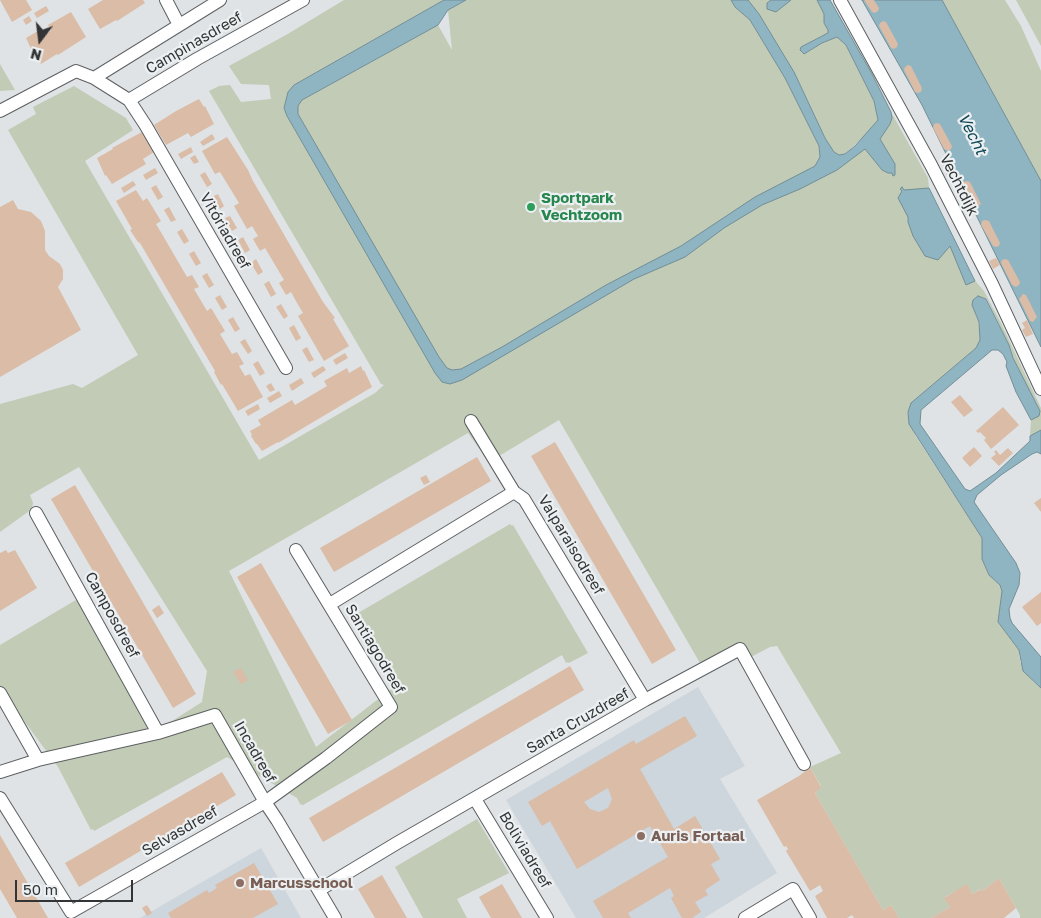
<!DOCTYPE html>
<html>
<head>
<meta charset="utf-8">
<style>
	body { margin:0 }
	#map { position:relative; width:1041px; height:918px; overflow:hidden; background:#dfe3e5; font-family:"Golos Text",sans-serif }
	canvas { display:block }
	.north { position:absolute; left:15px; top:15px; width:50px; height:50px; -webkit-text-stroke:4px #ecf0f2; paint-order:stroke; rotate:195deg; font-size:14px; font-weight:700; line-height:20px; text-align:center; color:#333435 }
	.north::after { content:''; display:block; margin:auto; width:18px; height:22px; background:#333435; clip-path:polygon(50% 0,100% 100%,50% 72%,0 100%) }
	.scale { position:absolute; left:15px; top:880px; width:118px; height:22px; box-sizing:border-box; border:2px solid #333435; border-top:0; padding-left:6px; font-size:15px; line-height:18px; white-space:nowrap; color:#333435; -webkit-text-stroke:4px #ecf0f2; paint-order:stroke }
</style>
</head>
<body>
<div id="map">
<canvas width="1041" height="918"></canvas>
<div class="north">N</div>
<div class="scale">50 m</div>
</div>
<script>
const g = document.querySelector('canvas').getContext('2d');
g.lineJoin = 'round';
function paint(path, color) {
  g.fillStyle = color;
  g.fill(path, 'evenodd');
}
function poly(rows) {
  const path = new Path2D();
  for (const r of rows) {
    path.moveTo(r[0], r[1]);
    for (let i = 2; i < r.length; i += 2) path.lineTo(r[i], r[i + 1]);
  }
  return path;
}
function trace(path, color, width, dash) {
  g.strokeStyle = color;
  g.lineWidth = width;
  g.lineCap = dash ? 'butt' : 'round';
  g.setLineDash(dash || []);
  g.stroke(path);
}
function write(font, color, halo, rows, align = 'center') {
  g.font = font + ' "Golos Text",sans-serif';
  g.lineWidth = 4.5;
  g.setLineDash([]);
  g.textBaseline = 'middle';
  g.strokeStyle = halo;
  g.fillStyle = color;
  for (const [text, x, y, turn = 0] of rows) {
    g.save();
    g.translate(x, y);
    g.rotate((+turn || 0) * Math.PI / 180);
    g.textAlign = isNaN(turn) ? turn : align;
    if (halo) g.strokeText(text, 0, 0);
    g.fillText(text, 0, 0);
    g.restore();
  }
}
const built = poly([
	[698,687,745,766,720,779,777,873,704,918,576,918,506,800],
	[261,848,301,918,140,918]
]);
const green = poly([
	[344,0,444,0,294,85,284,108,287,116,428,360,298,114,298,106,302,100,438,25,452,50,448,10,466,0,731,0,735,7,750,20,785,78,819,146,820,157,815,166,806,171,866,149,882,170,877,138,892,116,891,112,928,178,929,188,927,188,971,276,984,291,1001,323,1041,408,1041,430,1030,436,1031,420,1039,416,1013,358,1009,345,987,299,978,296,973,301,975,313,979,322,980,340,976,348,912,403,908,412,915,435,982,538,982,559,989,575,1000,585,1002,591,998,622,1019,650,1020,662,1033,681,1041,688,1041,918,1020,918,1020,915,999,878,982,891,980,889,972,894,967,885,945,897,950,907,931,918,899,918,891,905,883,910,815,793,821,786,810,767,841,753,777,646,770,647,751,657,748,656,739,642,703,663,702,662,700,663,559,420,489,462,468,433,229,571,316,747,394,687,353,616,510,524,512,526,513,525,588,653,569,663,568,662,566,663,562,655,303,805,300,804,297,798,227,757,94,831,93,829,91,830,58,767,0,688,0,645,81,597,155,732,202,702,207,671,79,467,30,495,33,503,32,509,0,532,0,404,73,384,82,388,138,355,8,130,36,114,33,107,74,86,126,118,133,130,85,161,259,460,375,393,384,385,381,384,209,91,219,86,230,85,241,102,271,99,269,85,241,84,229,66,286,35],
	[748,0,771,0,767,3,776,12,791,0,817,0,824,14,824,22,828,30,828,34,801,47,800,50,802,53,808,52,822,43,837,37,846,45,874,101,878,120,870,131,845,154,838,155,834,152,825,138,800,85,759,14],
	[942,0,1005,0,1021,26,1041,71,1041,181],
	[1016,0,1041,0,1041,46],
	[0,64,15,90,0,91],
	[477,819,509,873,457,899,467,918,423,918,395,867]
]);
const water = poly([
	[444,0,466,0,448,10,438,25,302,100,298,106,298,114,439,357,447,368,452,370,461,369,502,347,606,285,681,246,755,197,815,166,820,157,819,146,785,78,750,20,735,7,731,0,748,0,759,14,794,72,825,138,834,152,839,155,845,154,855,146,878,120,874,101,846,45,837,37,822,43,804,54,800,50,801,47,828,33,828,30,824,23,824,14,817,0,830,0,872,74,891,112,892,118,890,124,880,139,895,164,895,175,893,176,892,173,888,173,882,170,865,149,837,170,800,189,762,205,724,228,685,257,634,279,462,380,450,384,442,382,435,373,287,116,284,108,288,92,294,85,444,0],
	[771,0,791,0,776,12,767,9,767,3,771,0],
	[862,0,942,0,1041,181,1041,347,922,105,862,0],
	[902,187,904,190,929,188,975,281,966,285,950,246,938,260,925,256,913,236,908,222,908,217,898,198,902,191,900,189,902,187],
	[978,296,986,299,1009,345,1013,358,1040,411,1039,416,1031,420,1016,392,1006,366,1007,362,1003,354,998,350,992,350,921,410,920,424,965,489,970,491,996,473,1030,441,1030,436,1041,430,1041,454,1037,452,1032,454,1001,475,977,495,974,502,1016,563,1020,573,1019,585,1009,609,1010,618,1012,623,1041,657,1041,688,1023,671,1019,650,998,622,1002,591,1000,585,989,575,982,559,982,538,909,424,908,412,911,403,976,348,980,340,979,322,972,305,973,300,978,296]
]);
const building = poly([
	[0,0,26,0,32,10,12,22],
	[103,0,143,0,145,3,117,21,116,20,100,29,88,9],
	[864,0,874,0,879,8,878,11,875,13,872,12],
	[46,6,49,11,37,18,34,13],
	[71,12,86,37,58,55,57,54,41,64,36,56,35,57,26,38,38,31,41,36,51,31,48,25],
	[29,16,32,21,26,25,23,20],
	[883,21,886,22,898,44,897,47,894,49,891,48,879,26,880,23],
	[908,65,911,66,922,88,921,92,918,93,915,92,904,70,905,67],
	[199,99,204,107,205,106,214,124,191,137,188,133,166,145,154,125,176,111],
	[937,123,940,124,952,146,951,149,948,151,944,149,933,128,934,124],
	[142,132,154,152,143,159,146,164,112,184,106,175,105,176,97,158,113,149,112,148],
	[212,134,215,139,203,146,200,142],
	[227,137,248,170,253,181,323,302,335,318,333,319,349,346,324,361,298,316,303,313,297,303,291,292,286,295,279,283,284,280,265,248,260,251,253,239,258,236,252,226,247,229,234,206,239,203,220,172,215,174,202,151],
	[191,147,193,152,181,159,178,154],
	[195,155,199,162,194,164,190,158],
	[945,162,949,163,951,167,945,170,942,163],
	[155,168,158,173,146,180,143,175],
	[950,169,953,175,948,178,945,171],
	[205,172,212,184,207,187,200,175],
	[133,181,136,185,124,193,121,188],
	[967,181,970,182,981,204,976,208,973,207,962,185,963,182],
	[156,185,163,197,158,200,151,188],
	[136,190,143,201,147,198,161,221,156,224,162,234,187,277,192,275,199,287,194,289,207,311,211,308,225,331,220,334,232,354,237,352,244,364,239,366,245,376,250,374,263,397,238,411,222,384,221,385,214,372,215,371,140,243,138,242,130,230,132,229,116,201],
	[218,194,224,206,220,209,212,197],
	[13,200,18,209,31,212,41,221,45,231,45,250,49,256,60,264,63,270,63,279,58,287,81,330,0,377,0,207],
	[169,207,176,220,171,222,164,210],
	[230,216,237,228,232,231,225,218],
	[985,220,989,221,1000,243,999,246,996,247,993,246,981,225,982,221],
	[182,229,189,241,184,244,177,232],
	[243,237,250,250,245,253,238,240],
	[194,251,201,263,196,266,189,254],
	[996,258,1000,265,993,269,989,261],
	[256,259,263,272,258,275,251,263],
	[1005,259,1008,260,1020,282,1019,285,1016,287,1012,285,1001,263,1002,260],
	[207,273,214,285,209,288,202,276],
	[269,281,276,294,271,297,264,284],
	[1023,294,1026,295,1037,317,1033,322,1030,321,1019,299],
	[220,295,227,307,222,310,215,298],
	[281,304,288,316,284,319,276,307],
	[233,317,240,329,235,332,228,320],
	[1027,320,1033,334,1026,337,1022,330,1025,328,1022,323],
	[294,325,301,338,296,341,289,328],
	[245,339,252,351,248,354,240,342],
	[307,347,314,360,309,362,302,350],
	[345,353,348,358,336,365,333,360],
	[258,361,265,373,260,376,253,364],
	[323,366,326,370,314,378,311,373],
	[361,366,363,371,364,370,372,387,278,443,278,442,262,451,257,444,256,444,251,436,252,435,250,431,261,425,258,420,292,400,295,405,327,386,324,381,347,368,349,373],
	[301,378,304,383,292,391,289,385],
	[271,383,275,390,270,392,266,386],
	[279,391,282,396,270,403,267,398],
	[960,395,973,410,964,417,951,402],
	[258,404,260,409,248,416,245,411],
	[1003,407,1019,425,991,449,984,440,986,438,980,432,978,433,976,431],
	[555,442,676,650,652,664,531,456],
	[974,447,982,456,970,467,962,458],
	[1008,448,1013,453,999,466,991,458,996,454,994,452,996,450,1000,455],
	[477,457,491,481,334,572,320,548],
	[426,475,430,482,424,485,420,478],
	[75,485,196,694,173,708,51,499],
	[1041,498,1041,512,1034,503],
	[6,550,8,553,15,550,37,588,0,611,0,553],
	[261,563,352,720,328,734,237,577],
	[1041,592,1041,623,1037,626,1022,607],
	[159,605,164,613,157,618,152,610],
	[570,666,584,690,323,842,309,818],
	[241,668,248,680,241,684,233,672],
	[685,716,697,736,640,769,674,829,695,816,720,859,711,864,720,880,705,890,708,895,695,902,701,912,693,917,694,918,682,918,671,898,674,896,670,888,628,913,631,918,603,918,593,901,668,857,650,826,577,869,550,821,542,826,528,802,634,740,636,744],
	[608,788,612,799,608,808,599,812,590,809,584,802],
	[810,767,821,787,815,793,883,910,891,905,899,918,854,918,852,915,847,918,827,918,815,896,823,891,820,885,810,891,786,851,788,849,786,846,784,847,757,800,799,776],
	[222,772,236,795,79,887,65,863],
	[0,835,48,918,17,918,0,889],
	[254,863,278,904,253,918,171,918,168,913,207,890,209,893,217,888,215,885],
	[382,875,407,918,375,918,358,889],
	[999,878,1016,908,1004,918,931,918,950,907,944,898,967,884,972,894,981,889,982,891],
	[502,884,522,918,491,918,479,897],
	[147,905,152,913,147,916,142,908]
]);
const street = poly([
	[166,0,179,25],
	[840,0,931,165,992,284,1041,389],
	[94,78,220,0],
	[129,100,197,59,303,0],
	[0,111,76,71,94,78,129,100,146,126,286,368],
	[471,421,514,492],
	[36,513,158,733],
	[330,604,514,492,524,499,645,700],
	[0,693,38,760],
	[0,772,38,760,158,733,215,715,265,802,277,820,335,918],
	[0,798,71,912,265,802,326,758,391,707,296,550],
	[475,799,547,918],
	[319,890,397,843,645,700,740,649,804,764],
	[745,918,793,889,810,918]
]);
const markers = [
	[531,207,5,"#2e9e5b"],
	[641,836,5,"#8d6e63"],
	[240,883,5,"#8d6e63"]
];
const streetNames = [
	["Campinasdreef",194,43,-30],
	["Vechtdijk",959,185,63],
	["Vitóriadreef",225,231,60],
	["Valparaisodreef",571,545,59],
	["Camposdreef",112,615,61],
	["Santiagodreef",375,649,59],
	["Santa Cruzdreef",578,721,-30],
	["Incadreef",255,752,60],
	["Selvasdreef",180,831,-30],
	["Boliviadreef",525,850,59]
];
const leisureNames = [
	["Sportpark",541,198],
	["Vechtzoom",541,215]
];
const educationNames = [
	["Auris Fortaal",651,836],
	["Marcusschool",250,883]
];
const waterNames = [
	["Vecht",972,134,63]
];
paint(built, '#cdd5dd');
paint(green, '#c1cbb5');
paint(water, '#8eb5c1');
trace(water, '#738e97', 1);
paint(building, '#dabca7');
trace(street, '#5d6062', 14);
trace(street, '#fff', 12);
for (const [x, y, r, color] of markers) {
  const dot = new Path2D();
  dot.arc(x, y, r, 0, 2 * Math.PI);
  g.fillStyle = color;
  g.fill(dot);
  trace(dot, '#ecf0f2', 2);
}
write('15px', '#333435', '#ecf0f2', streetNames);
write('bold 15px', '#27864d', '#ecf0f2', leisureNames, 'left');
write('bold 15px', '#785e54', '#ecf0f2', educationNames, 'left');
write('italic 16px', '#114957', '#ecf0f2', waterNames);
</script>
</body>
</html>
